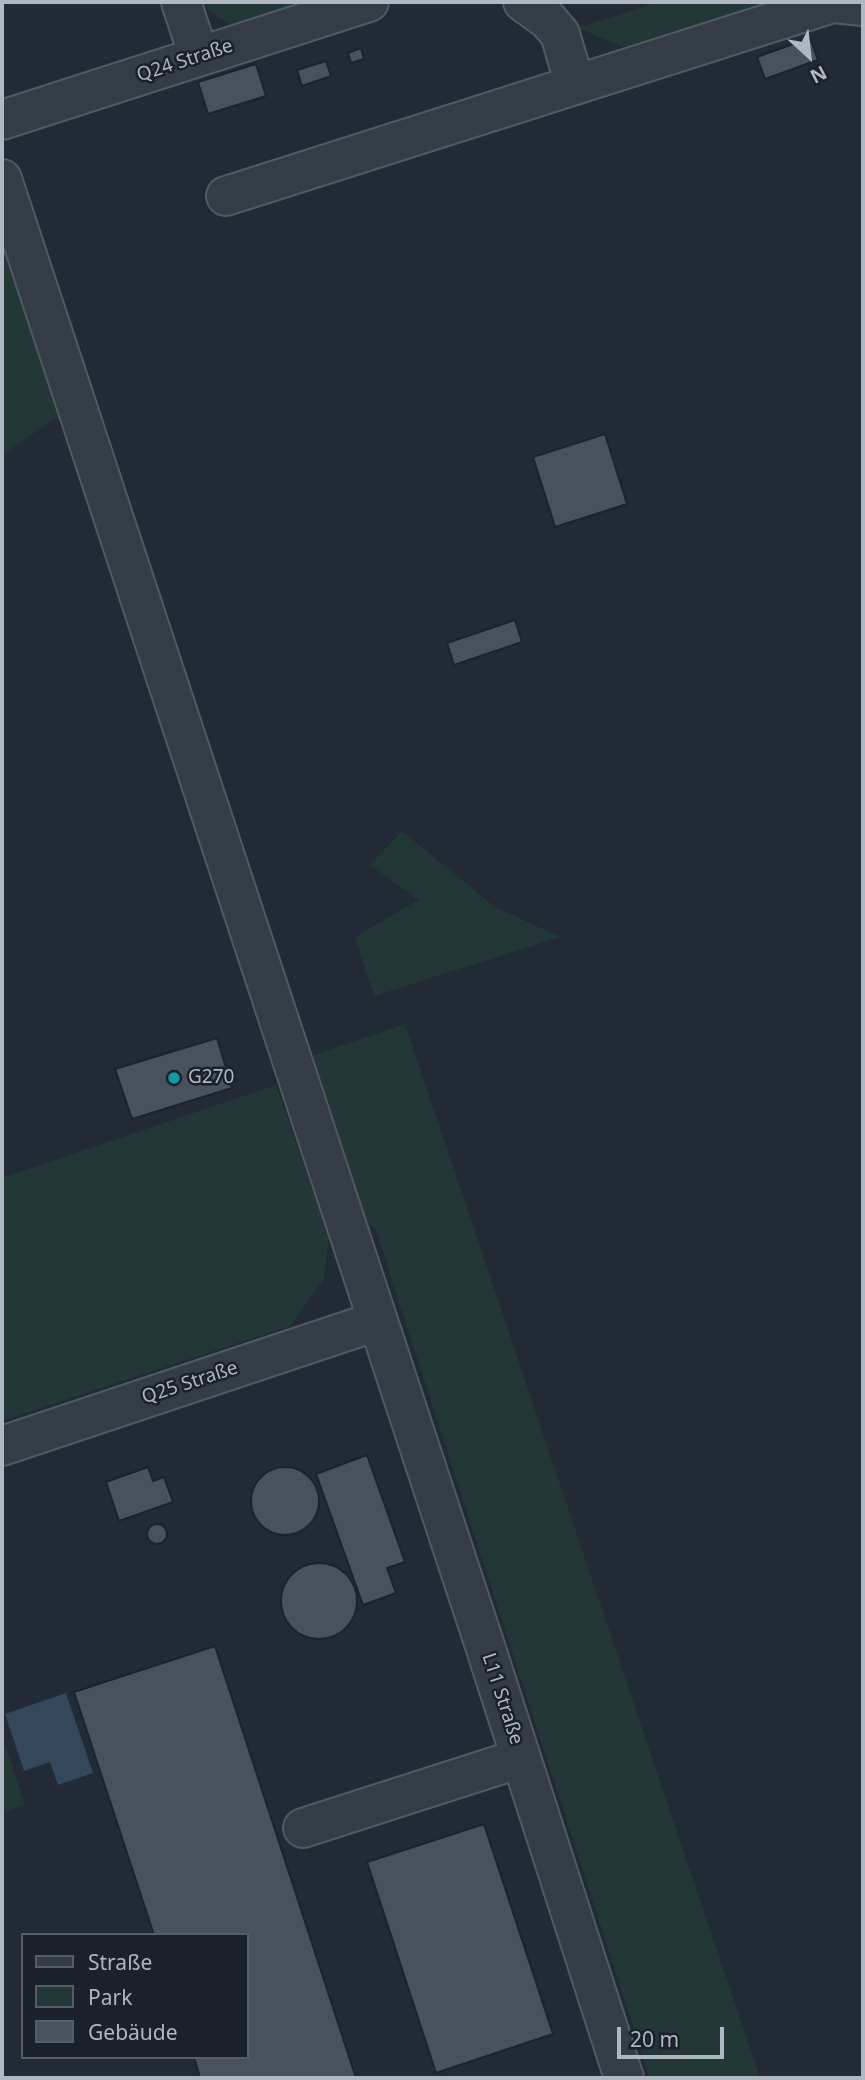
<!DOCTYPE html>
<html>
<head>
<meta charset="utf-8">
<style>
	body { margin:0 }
	#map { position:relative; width:865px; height:2080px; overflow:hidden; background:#212a35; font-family:"Noto Sans",sans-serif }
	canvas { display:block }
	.frame { position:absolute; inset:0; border:4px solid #aeb7c2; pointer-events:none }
	.legend { position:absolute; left:21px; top:1933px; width:228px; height:126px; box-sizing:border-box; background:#1a212a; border:2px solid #555d67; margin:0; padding:9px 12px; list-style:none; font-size:21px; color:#aeb7c2 }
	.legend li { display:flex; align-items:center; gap:14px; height:35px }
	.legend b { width:35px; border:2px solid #555d67 }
	.north { position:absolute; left:774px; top:21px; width:70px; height:70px; -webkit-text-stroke:5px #1a212a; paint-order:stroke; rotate:153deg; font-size:19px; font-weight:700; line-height:28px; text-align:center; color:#aeb7c2 }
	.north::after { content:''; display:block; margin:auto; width:24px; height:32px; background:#aeb7c2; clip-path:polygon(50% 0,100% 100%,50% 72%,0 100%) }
	.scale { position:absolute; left:617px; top:2027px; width:107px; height:32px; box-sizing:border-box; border:4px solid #aeb7c2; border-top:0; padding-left:9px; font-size:21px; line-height:24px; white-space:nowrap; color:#aeb7c2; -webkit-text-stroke:5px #1a212a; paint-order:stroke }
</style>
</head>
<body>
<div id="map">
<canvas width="865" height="2080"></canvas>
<div class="frame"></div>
<ul class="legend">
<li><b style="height:9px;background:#343c45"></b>Straße</li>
<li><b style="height:19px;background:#243737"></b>Park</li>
<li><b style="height:19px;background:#47525e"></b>Gebäude</li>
</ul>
<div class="north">N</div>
<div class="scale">20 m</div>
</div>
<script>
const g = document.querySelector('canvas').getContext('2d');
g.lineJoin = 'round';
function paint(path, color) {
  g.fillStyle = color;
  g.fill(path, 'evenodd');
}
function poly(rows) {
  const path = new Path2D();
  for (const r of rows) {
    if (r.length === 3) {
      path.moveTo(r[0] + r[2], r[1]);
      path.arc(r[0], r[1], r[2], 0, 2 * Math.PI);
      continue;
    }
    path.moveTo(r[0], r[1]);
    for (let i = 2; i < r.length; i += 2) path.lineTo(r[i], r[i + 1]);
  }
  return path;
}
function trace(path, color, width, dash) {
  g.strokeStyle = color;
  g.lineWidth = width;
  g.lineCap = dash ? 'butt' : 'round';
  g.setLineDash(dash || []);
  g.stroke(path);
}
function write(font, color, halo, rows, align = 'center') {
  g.font = font + ' "Noto Sans",sans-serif';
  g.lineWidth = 5;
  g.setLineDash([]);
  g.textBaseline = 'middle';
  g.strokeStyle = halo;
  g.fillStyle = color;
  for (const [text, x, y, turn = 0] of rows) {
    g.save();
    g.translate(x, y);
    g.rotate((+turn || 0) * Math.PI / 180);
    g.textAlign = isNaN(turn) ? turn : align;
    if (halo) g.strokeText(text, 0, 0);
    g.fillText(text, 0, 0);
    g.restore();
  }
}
const green = poly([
	[199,2,313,2,245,24,230,24,218,17],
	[658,2,780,2,630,50,578,28],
	[2,239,59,416,2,455],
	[402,831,495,907,560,937,374,996,355,937,419,900,370,865],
	[405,1024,760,2078,650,2078,375,1228,362,1220,308,1057],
	[276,1085,329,1236,324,1279,290,1326,2,1421,2,1178],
	[2,1733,25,1805,2,1812]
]);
const water = poly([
	[66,1693,93,1773,58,1785,50,1762,24,1771,5,1714]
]);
const building = poly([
	[810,38,818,60,765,79,757,57,810,38],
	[361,48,364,59,351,63,348,53,361,48],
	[326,61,331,76,302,86,297,70,326,61],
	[256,64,266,96,208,114,198,82,256,64],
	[605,434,627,504,555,527,533,457,605,434],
	[515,620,522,642,454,665,447,643,515,620],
	[217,1038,232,1088,132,1119,115,1069,217,1038],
	[367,1455,405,1562,387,1568,396,1593,363,1605,316,1474,367,1455],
	[285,1501,34],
	[148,1467,153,1481,164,1477,173,1502,119,1521,106,1482,148,1467],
	[157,1534,10],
	[319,1601,38],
	[215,1646,356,2078,200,2078,194,2057,247,2057,247,1935,154,1935,74,1692,215,1646],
	[484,1824,553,2034,436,2073,367,1862,484,1824]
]);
const minor = poly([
	[181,2,199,56],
	[523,2,548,20,560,34,575,85],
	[2,120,369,2],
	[2,179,486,1649,624,2078],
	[226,196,833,3,863,6],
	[2,1446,377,1321],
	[303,1828,521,1758]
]);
const markers = [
	[174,1078,7,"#0f9aa8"]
];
const streetNames = [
	["Q24 Straße",185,61,-18],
	["Q25 Straße",190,1383,-18],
	["L11 Straße",502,1699,72]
];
const poiNames = [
	["G270",188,1078]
];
paint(green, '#243737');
paint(water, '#35475b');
paint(building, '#47525e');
trace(building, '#1b232c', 2);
trace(minor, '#515a63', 42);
trace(minor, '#343c45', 38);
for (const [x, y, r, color] of markers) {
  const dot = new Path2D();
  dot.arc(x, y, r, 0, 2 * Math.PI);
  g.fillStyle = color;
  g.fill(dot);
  trace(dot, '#1a212a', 2.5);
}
write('19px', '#aeb7c2', '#1a212a', streetNames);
write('19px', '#aeb7c2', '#1a212a', poiNames, 'left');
</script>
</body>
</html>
